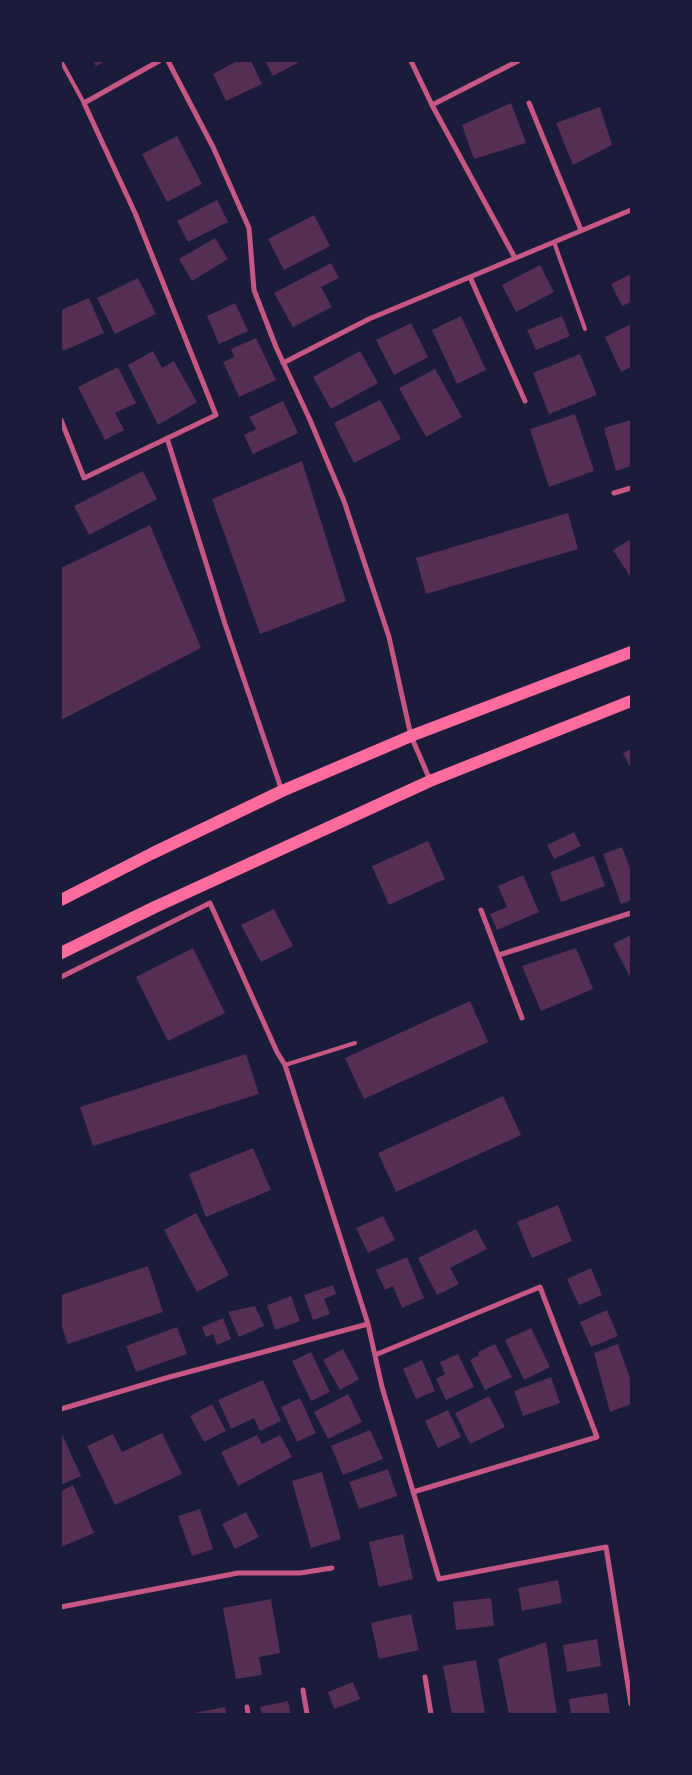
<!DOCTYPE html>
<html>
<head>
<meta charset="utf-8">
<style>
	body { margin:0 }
	#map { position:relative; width:692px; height:1775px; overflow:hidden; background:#1b1b3a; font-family:"IBM Plex Serif",serif }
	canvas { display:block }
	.frame { position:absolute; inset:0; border:62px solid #1b1b3a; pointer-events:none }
</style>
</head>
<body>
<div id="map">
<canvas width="692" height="1775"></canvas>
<div class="frame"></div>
</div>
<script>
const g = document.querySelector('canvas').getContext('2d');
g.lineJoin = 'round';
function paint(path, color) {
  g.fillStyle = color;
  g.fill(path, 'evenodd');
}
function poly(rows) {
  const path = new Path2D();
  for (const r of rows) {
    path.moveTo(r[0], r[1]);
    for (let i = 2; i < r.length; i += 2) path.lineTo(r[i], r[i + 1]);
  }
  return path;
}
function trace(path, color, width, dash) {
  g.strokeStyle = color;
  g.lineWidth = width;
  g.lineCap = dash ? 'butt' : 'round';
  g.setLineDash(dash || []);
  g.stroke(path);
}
const building = poly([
	[93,61,106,61,96,66],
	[237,61,251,61,262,84,226,101,213,74],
	[265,61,301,61,273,76],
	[511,103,526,143,474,159,462,125],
	[600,107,612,145,573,165,556,123],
	[177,136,202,184,167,202,142,154],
	[217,200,228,222,188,242,177,221],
	[314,215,330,246,284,270,268,239],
	[215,238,228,259,192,281,179,259],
	[331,263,339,278,321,287,332,307,293,327,274,293],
	[540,265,554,292,516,312,502,285],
	[631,274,631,302,622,306,611,284],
	[138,278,156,314,115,334,97,298],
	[89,298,104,333,63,351,61,347,61,310],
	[235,303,248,331,219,344,207,316],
	[461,316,486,370,457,384,432,330],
	[562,316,570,336,536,350,527,330],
	[411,323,428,357,394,375,376,340],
	[631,324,631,367,621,372,605,337],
	[256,338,276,380,239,397,223,362,234,357,231,349],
	[153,351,162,368,174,361,197,402,158,425,128,365],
	[360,351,378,383,331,409,313,377],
	[580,354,597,395,549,414,533,373],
	[118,367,136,403,115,413,124,430,105,440,78,387],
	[435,369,462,417,426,437,399,388],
	[380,400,401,439,354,463,334,423],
	[283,401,298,433,253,454,244,435,256,429,249,417],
	[575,414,594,471,549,487,530,429],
	[631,420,631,466,616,471,604,428],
	[302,461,346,601,260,634,212,499],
	[143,471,157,499,89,535,74,506],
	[568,513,578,549,426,594,416,558],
	[150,525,201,648,61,720,61,568],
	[631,539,631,578,613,550],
	[631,749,631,769,623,753],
	[574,832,581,846,554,859,547,845],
	[428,841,445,879,389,905,372,866],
	[622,847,631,871,631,900,621,904,603,854],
	[594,856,605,886,561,902,550,872],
	[523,875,539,912,497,930,490,914,507,907,498,886],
	[274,909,293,946,261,962,241,925],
	[631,935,631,979,613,944],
	[193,948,225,1013,168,1041,136,977],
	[576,948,593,989,541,1011,522,966],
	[470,1001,488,1042,364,1099,345,1058],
	[246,1054,259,1094,93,1146,80,1107],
	[503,1096,521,1135,396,1192,378,1153],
	[253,1148,271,1190,206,1217,189,1174],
	[558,1205,572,1241,532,1258,517,1222],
	[196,1213,229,1275,197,1292,164,1230],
	[383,1216,395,1240,368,1253,356,1228],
	[476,1229,487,1249,450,1268,459,1284,437,1295,418,1258],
	[407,1257,424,1298,402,1308,393,1286,385,1290,376,1270],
	[148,1266,163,1312,68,1344,61,1325,61,1295],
	[591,1268,602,1295,579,1305,567,1279],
	[333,1285,336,1294,324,1299,330,1314,313,1320,304,1295],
	[291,1296,300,1321,275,1330,267,1305],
	[255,1306,264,1326,239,1337,228,1312],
	[607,1310,618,1336,591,1347,580,1322],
	[223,1318,231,1339,217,1345,213,1334,206,1337,202,1327],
	[177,1327,187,1354,136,1372,126,1346],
	[531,1328,550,1367,524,1380,505,1340],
	[495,1344,512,1377,485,1390,470,1360,479,1355,478,1352],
	[618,1344,631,1381,631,1404,610,1412,594,1353],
	[343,1349,359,1379,340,1390,323,1360],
	[311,1352,330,1392,311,1401,292,1361],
	[458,1354,474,1387,446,1400,436,1379,445,1374,440,1362],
	[422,1360,435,1391,416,1399,403,1369],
	[551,1377,560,1403,523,1416,514,1391],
	[263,1380,281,1421,260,1431,254,1418,231,1429,218,1400],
	[348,1394,362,1422,328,1439,314,1412],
	[489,1396,505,1427,470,1444,455,1413],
	[300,1398,316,1433,297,1442,281,1407],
	[212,1404,226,1431,204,1442,190,1416],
	[448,1410,461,1437,438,1448,425,1421],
	[370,1430,383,1459,343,1475,331,1446],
	[61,1432,81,1476,61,1485],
	[162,1433,182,1474,115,1505,87,1446,113,1434,122,1452],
	[257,1435,262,1444,280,1435,292,1457,238,1486,221,1452],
	[388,1469,397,1496,359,1509,349,1482],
	[322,1472,341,1539,311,1548,292,1481],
	[73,1485,94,1533,61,1547,61,1491],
	[200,1509,213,1549,192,1556,178,1516],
	[246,1512,259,1537,235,1549,222,1524],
	[403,1534,413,1579,379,1587,369,1542],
	[558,1580,562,1603,522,1611,518,1588],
	[491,1598,494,1626,456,1630,453,1602],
	[271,1599,280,1653,259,1657,262,1675,236,1679,223,1608],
	[411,1614,419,1650,379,1659,371,1623],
	[597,1639,601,1666,567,1672,563,1645],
	[546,1642,557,1714,509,1714,498,1659],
	[476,1660,485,1714,452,1714,443,1666],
	[353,1682,360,1699,334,1709,328,1692],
	[607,1693,610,1714,571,1714,569,1699],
	[288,1701,291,1714,262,1714,260,1707],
	[225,1707,226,1714,194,1714,194,1713]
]);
const service = poly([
	[61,61,84,103],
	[554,242,585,329],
	[285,1065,355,1043]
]);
const minor = poly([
	[168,61,213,147,249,228,254,290,276,347,310,420,344,501,389,637,411,736,430,780],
	[411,61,432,105,515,258],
	[529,103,581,230],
	[432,105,518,61],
	[470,277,525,401],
	[283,363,369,319,631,210],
	[61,420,84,478,216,415,135,213,84,103,159,61],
	[167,438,225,624,282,791],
	[614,493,631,488],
	[481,910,522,1018],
	[499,955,631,913],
	[61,977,210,903,277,1052,285,1065,368,1324,382,1387,439,1579,606,1547,631,1704],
	[375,1355,540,1287,597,1437,413,1492],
	[61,1409,166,1378,368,1324],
	[61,1607,238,1573,300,1573,332,1568],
	[425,1677,431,1714],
	[303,1690,307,1714],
	[247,1707,248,1714]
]);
const primary = poly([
	[61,900,151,854,282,791,411,736,631,652],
	[61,953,155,907,430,781,631,701]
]);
paint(building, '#542f53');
trace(service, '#c65784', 4);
trace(minor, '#c65784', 5);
trace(primary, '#ff6b9d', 12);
</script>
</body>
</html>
